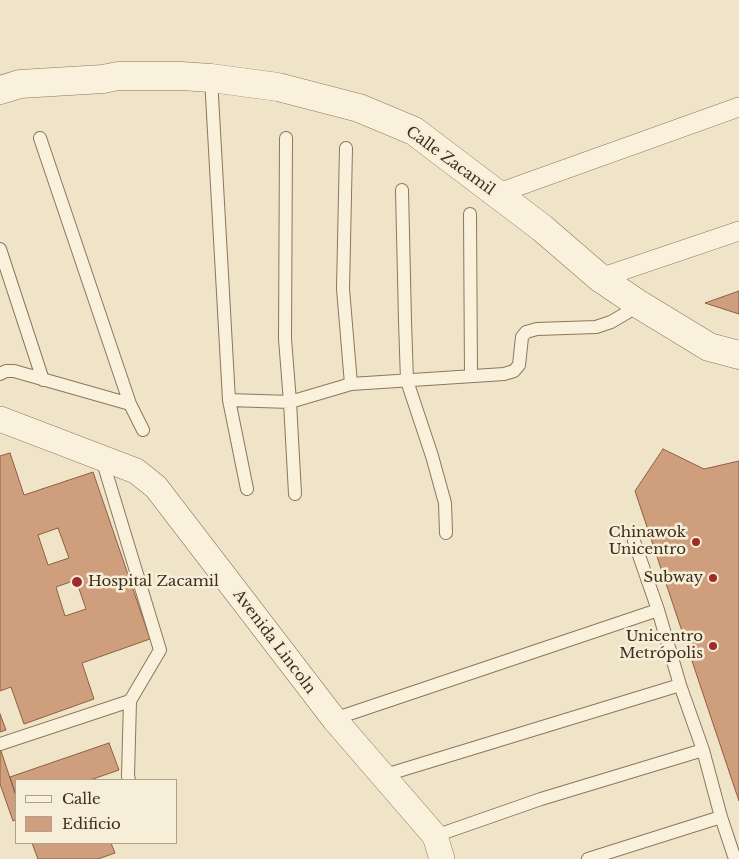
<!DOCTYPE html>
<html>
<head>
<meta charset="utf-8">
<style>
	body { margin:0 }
	#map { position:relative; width:739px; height:859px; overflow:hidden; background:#f0e4c8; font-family:"Libre Baskerville",serif }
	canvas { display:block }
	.legend { position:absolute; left:15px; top:779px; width:162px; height:65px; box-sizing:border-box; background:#f7eed8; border:1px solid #ada18e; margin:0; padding:6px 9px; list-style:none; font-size:15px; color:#3d2e20 }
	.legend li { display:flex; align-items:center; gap:10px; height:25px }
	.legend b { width:25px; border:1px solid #ada18e }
</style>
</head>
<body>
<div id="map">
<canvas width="739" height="859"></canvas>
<ul class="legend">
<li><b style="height:6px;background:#faf1dc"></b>Calle</li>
<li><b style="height:14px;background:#cf9f7d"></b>Edificio</li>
</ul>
</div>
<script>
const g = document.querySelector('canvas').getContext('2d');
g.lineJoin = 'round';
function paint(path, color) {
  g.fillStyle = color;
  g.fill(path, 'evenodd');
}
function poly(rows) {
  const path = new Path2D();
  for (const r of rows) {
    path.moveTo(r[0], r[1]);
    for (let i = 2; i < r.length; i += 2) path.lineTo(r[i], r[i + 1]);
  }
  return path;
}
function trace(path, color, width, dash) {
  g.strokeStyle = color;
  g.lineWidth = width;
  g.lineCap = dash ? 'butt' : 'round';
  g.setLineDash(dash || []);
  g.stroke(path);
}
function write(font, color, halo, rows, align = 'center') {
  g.font = font + ' "Libre Baskerville",serif';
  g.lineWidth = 5;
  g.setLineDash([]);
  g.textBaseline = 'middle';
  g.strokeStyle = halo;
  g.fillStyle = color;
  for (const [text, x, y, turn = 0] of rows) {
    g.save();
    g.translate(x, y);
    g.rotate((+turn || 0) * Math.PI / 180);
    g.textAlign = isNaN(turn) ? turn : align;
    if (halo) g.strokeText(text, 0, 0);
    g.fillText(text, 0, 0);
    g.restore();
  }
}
const building = poly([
	[739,291,739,314,705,303,739,291],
	[663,449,704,469,739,461,739,801,635,491,663,449],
	[10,453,24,495,93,472,150,639,82,663,94,699,24,724,11,687,0,691,0,456,10,453],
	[58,528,69,558,48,565,38,535,58,528],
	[76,580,86,609,65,616,56,587,76,580],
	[0,714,6,730,0,732,0,714],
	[109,743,119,770,90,780,16,780,16,796,10,777,109,743],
	[0,748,16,796,16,820,13,821,0,784,0,748],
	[32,843,111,843,115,853,98,859,38,859,32,843]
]);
const service = poly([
	[211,78,229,400,247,489],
	[40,138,130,404,143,430],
	[286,138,285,339,290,402,295,494],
	[346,148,343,289,351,384],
	[402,190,405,321,407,381,432,456,445,503,446,533],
	[470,214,471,376],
	[0,249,43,380],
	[0,374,6,371,14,371,130,404],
	[229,400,290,402,351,384,504,374,514,371,519,365,522,337,526,332,537,329,596,327,611,322,640,305],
	[102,459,160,650,130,701,128,776,129,780],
	[634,541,658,610,680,685,703,750,721,817,735,859],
	[334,719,658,610],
	[0,744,130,701],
	[382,776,680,685],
	[435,836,541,799,703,750],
	[588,859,721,817]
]);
const pedestrian = poly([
	[496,194,739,107],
	[600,278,739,231]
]);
const minor = poly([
	[0,419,136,471,156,487,334,719,435,836,442,859]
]);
const tertiary = poly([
	[0,90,20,84,103,79,118,76,181,76,211,78,278,87,359,108,414,131,542,228,600,278,640,305,709,347,739,355]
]);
const markers = [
	[696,542,5,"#9e2a2b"],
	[713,578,5,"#9e2a2b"],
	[77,582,6,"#9e2a2b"],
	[713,646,5,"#9e2a2b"]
];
const streetNames = [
	["Calle Zacamil",450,161,36],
	["Avenida Lincoln",274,642,53]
];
const poiNames = [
	["Chinawok",686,533],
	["Unicentro",686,550],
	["Subway",703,578],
	["Hospital Zacamil",88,582,"left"],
	["Unicentro",703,637],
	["Metrópolis",703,654]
];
paint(building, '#cf9f7d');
trace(building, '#8d5f41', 1);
trace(service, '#8d765c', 14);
trace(pedestrian, '#8d765c', 20);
trace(minor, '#8d765c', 26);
trace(tertiary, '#8d765c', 29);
trace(service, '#faf1dc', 12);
trace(pedestrian, '#faf1dc', 19);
trace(minor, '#faf1dc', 25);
trace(tertiary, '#faf1dc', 28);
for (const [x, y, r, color] of markers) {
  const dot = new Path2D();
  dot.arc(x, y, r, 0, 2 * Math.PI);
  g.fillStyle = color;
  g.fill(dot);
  trace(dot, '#f7eed8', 2);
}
write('15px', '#3d2e20', '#f7eed8', streetNames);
write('15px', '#3d2e20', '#f7eed8', poiNames, 'right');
</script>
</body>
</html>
